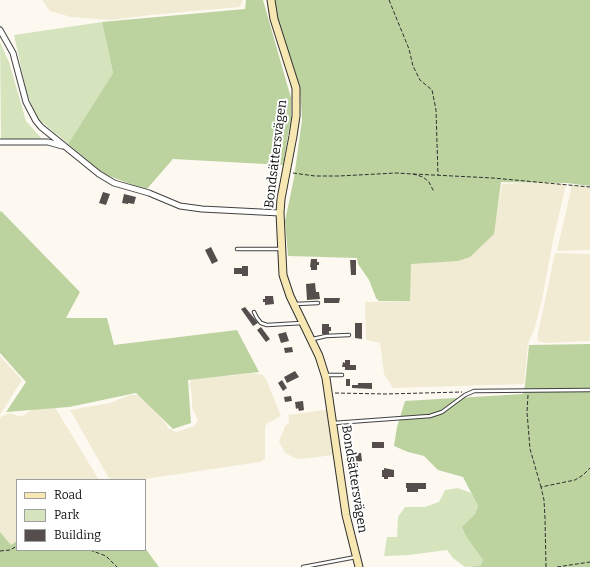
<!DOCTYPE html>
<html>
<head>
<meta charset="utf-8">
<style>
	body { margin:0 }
	#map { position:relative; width:590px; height:567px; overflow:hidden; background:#fdf9f1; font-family:Bitter,serif }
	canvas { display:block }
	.legend { position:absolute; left:16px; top:479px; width:130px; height:72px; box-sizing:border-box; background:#fff; border:1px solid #9f9f9f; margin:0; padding:5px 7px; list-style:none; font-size:12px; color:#0e0e0e }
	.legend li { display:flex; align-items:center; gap:8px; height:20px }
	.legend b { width:20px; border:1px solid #9f9f9f }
</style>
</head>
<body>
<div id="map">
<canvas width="590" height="567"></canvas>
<ul class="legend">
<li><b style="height:5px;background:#f6e7b3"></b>Road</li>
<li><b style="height:11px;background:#d6e4be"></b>Park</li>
<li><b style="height:11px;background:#554e4c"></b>Building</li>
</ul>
</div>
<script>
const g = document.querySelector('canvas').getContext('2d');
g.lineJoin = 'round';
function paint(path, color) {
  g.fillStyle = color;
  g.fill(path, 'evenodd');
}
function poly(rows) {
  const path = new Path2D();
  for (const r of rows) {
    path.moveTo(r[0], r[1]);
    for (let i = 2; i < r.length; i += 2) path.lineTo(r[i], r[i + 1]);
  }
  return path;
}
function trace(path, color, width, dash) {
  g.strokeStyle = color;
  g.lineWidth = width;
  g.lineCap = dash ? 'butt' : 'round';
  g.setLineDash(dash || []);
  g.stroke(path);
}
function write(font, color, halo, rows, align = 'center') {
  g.font = font + ' Bitter,serif';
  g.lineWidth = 4;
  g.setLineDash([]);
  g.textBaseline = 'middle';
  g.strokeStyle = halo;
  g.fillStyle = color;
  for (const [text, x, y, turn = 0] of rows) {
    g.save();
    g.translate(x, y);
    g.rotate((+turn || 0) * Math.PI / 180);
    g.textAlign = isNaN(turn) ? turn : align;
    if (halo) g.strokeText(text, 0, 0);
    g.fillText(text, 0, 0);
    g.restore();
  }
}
const farmland = poly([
	[42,0,243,0,240,7,150,15,111,20,71,17,50,11],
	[536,182,566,184,553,241,542,300,535,327,528,344,524,384,393,388,384,374,380,343,366,340,365,302,410,301,410,263,494,228,502,184],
	[572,185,590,187,590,250,557,251],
	[555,253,590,254,590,341,546,343,538,341,538,333],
	[0,356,22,380,0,415],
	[253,373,263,375,266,379,281,416,266,424,265,428,265,459,260,462,138,480,110,480,70,410,110,403,130,395,138,395,143,398,166,424,168,428,176,432,194,426,198,420,192,408,192,396,190,385,191,380,210,375,229,376],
	[53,404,99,480,17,480,17,542,11,545,0,533,0,418,2,416,10,413,18,416,23,416,37,406],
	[332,409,334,455,301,459,295,458,285,453,279,442,285,426,289,423,288,415]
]);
const green = poly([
	[102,22,113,73,68,144,37,118,27,94,14,35],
	[0,42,9,62,26,121,42,139,1,140],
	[458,488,471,493,478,506,475,514,470,520,467,538,483,560,481,565,465,567,453,558,447,550,409,555,384,556,387,537,397,537,398,517,405,507,425,507,439,502,445,490]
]);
const forest = poly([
	[246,0,263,0,291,98,291,118,283,165,173,159,146,190,104,174,68,144,113,73,102,22,245,9],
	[273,0,590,0,590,186,567,183,501,182,494,234,470,257,458,261,411,264,410,301,379,301,376,298,369,280,358,264,357,258,288,256,285,221,294,178,302,120,300,89,281,34],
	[1,211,80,292,66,318,107,318,114,345,237,330,259,372,188,380,191,423,173,429,136,393,69,407,6,412,26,382,0,353,0,212],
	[590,344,590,567,468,567,481,565,483,560,467,538,462,527,475,514,478,506,463,477,438,470,424,456,408,452,394,446,397,427,405,401,523,394,525,385,529,345],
	[0,532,11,545,17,541,17,550,145,550,145,548,159,567,0,567]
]);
const building = poly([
	[103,192,110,194,106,205,99,203],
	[124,194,136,197,134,204,128,203,128,204,122,203],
	[211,247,218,261,212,264,205,250],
	[311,259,317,259,317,262,319,262,319,265,317,265,317,270,311,270,311,267,310,267],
	[350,260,356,260,356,275,351,275],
	[242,266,248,266,248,276,242,276,242,274,234,274,234,268,242,268],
	[315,283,316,292,319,292,320,299,307,300,306,284],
	[265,296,273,296,274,304,265,305,265,302,263,302,263,299,265,299],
	[324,298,340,298,339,303,324,303],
	[245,307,258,323,253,326,241,309],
	[355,323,362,323,362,339,355,338],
	[322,324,329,324,329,327,331,327,331,331,329,331,329,334,322,334],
	[261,327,270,339,266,342,257,330],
	[286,332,289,341,281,343,278,334],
	[292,347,293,352,285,353,284,348],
	[345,360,350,360,350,365,356,365,356,370,345,370,345,367,342,367,343,362,345,363],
	[295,371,299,377,287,383,284,377],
	[346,379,350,379,350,386,346,386],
	[282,380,287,388,283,391,278,383],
	[358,383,372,383,372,389,352,388,352,385,358,385],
	[291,396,292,401,285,402,284,397],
	[303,401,304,410,299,411,298,408,296,409,295,402],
	[372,442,384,442,384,448,372,448],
	[354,453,361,453,362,461,355,462],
	[384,468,394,470,394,477,388,477,388,479,384,479,384,477,382,477,382,470,384,470],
	[406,483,426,483,426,489,418,489,418,492,407,492,407,488,406,488]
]);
const path = poly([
	[389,0,409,49,413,66,420,80,432,90,436,110,438,175],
	[293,173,315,176,339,176,396,173,413,174,423,177,429,182,434,192],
	[413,174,493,178,590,187],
	[335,393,386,394,462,392],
	[528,395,527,412,530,449,541,487],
	[90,550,106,556,117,567],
	[0,551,10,550,17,546],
	[546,567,545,518,544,500,541,487,575,480,583,475,590,468],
	[557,567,590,562]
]);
const lane = poly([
	[237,249,281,249],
	[296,304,318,303],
	[254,312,257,318,261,323,267,325,302,323],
	[313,339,326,336,349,335],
	[326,375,342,375],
	[334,423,430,416,442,412,465,395,474,391,590,390],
	[303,567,356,557]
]);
const street = poly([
	[0,30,13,53,26,102,36,121,41,127,99,174,114,183,149,193,180,206,202,209,280,213],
	[0,142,48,142,62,146]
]);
const secondary = poly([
	[271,0,274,19,296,88,296,116,293,136,281,199,280,213,283,275,290,296,319,356,326,378,346,515,359,567]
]);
const streetNames = [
	["Bondsättersvägen",276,154,-83],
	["Bondsättersvägen",354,479,81]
];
paint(farmland, '#f1ebd3');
paint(green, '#d6e4be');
paint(forest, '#bcd39f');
paint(building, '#554e4c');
trace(lane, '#414141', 4.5);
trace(street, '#414141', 7);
trace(secondary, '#303030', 9);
trace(path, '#303030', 1, [4, 2]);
trace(lane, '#fff', 2.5);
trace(street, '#fff', 5);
trace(secondary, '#f6e7b3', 7);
write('13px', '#0e0e0e', '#fff', streetNames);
</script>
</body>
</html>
